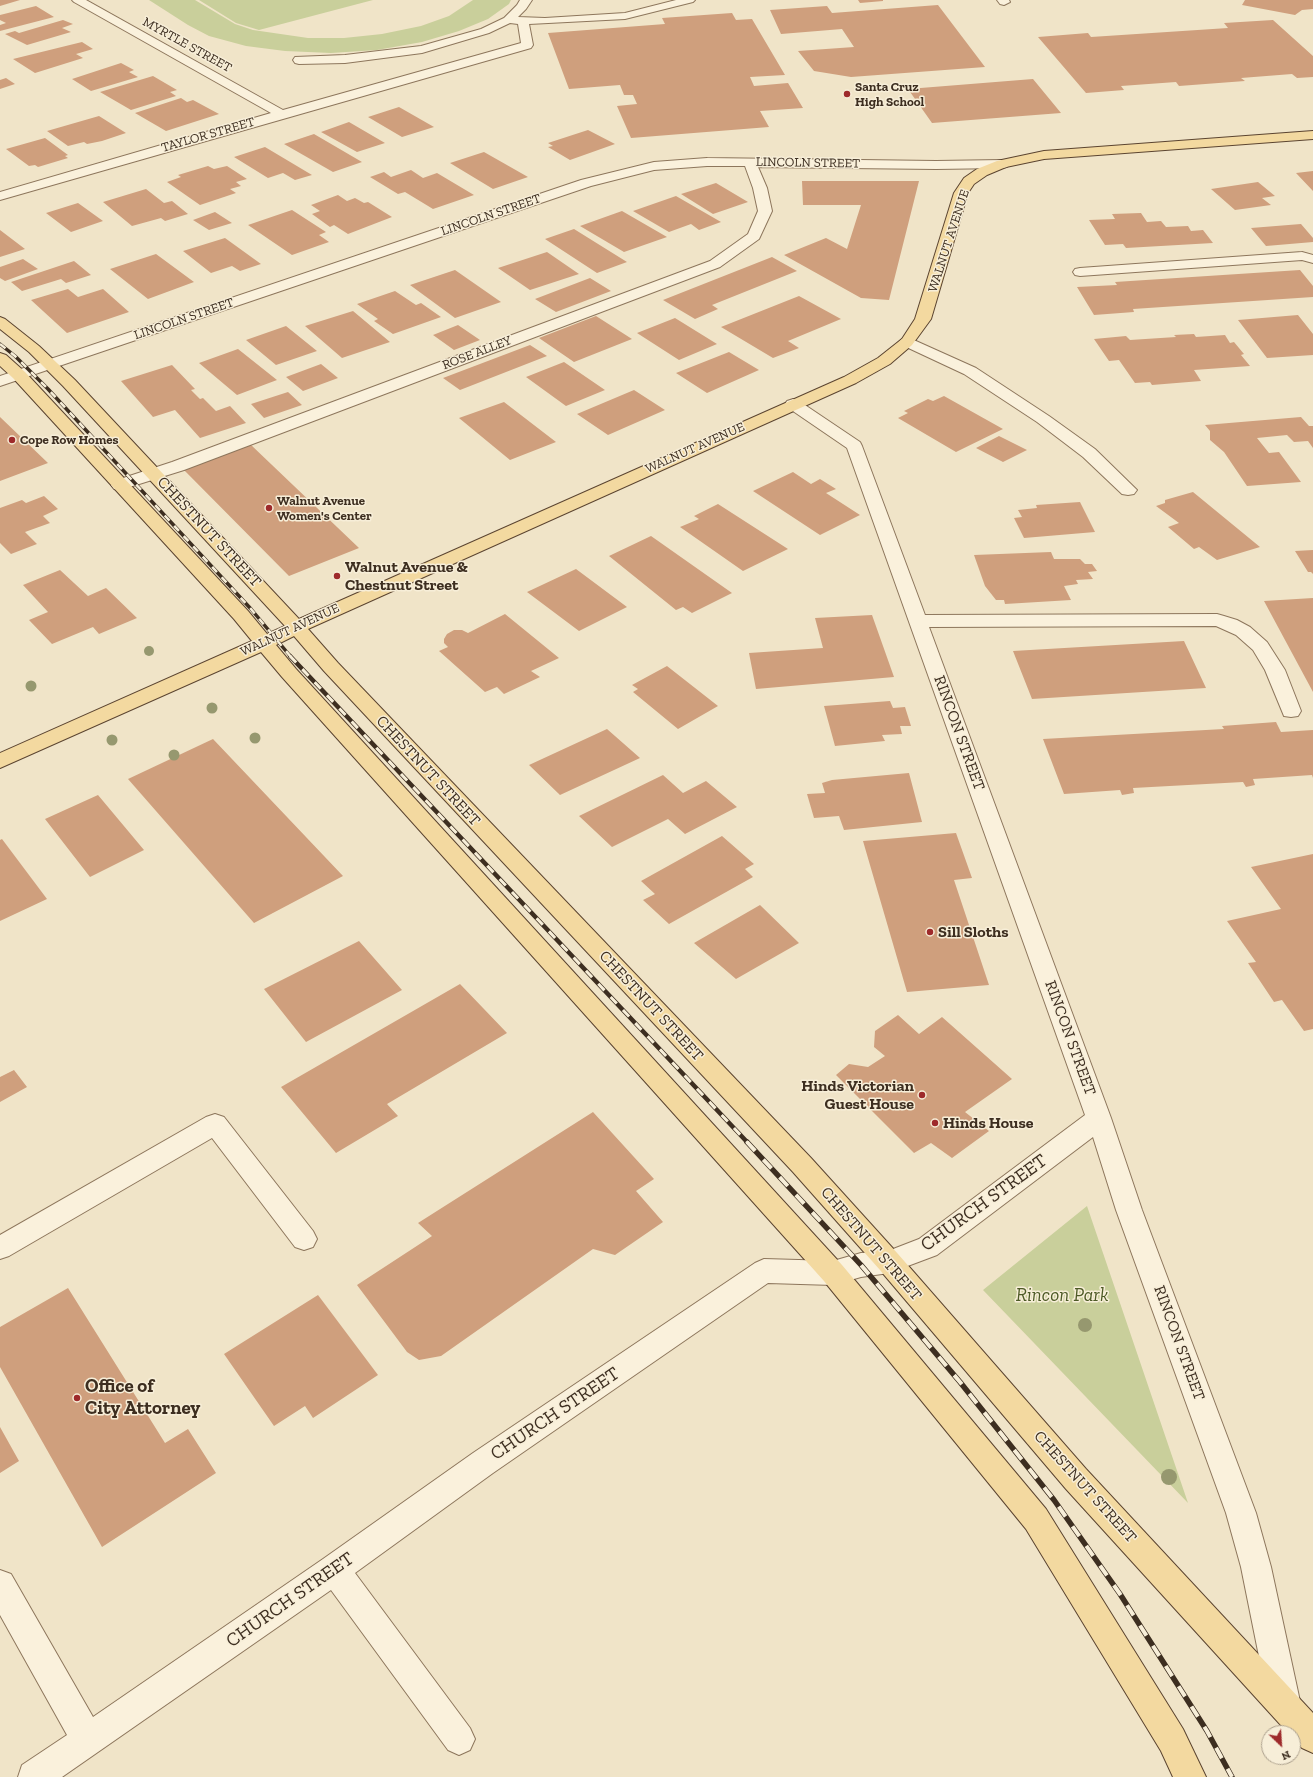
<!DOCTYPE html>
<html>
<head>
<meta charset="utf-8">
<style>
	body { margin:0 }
	#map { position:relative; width:1313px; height:1777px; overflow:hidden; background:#f0e4c8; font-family:"Zilla Slab",serif }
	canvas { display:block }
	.north { position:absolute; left:1261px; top:1725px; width:40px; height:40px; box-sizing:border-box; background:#f7eed8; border:1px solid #ada18e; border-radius:50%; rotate:155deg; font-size:11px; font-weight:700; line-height:16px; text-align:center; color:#3d2e20 }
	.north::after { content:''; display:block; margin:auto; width:14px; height:18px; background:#9e2a2b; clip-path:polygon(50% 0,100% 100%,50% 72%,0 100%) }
</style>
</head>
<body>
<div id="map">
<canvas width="1313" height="1777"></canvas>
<div class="north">N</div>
</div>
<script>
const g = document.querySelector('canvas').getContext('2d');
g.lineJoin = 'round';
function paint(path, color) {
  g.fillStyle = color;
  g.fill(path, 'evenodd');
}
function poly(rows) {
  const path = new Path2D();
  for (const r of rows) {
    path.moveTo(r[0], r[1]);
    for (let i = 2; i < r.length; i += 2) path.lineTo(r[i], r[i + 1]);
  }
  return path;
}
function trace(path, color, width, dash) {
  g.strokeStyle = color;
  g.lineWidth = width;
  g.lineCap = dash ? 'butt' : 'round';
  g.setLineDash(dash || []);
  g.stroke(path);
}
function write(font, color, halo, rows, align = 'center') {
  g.font = font + ' "Zilla Slab",serif';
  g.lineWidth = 3;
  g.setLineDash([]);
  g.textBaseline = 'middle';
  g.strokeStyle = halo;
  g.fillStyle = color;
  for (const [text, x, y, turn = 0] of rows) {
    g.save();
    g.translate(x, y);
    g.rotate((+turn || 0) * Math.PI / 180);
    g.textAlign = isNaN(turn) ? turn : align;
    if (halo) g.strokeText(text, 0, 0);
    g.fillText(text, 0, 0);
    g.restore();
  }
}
const green = poly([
	[149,0,195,0,235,24,253,30,308,38,344,38,382,34,421,26,449,16,473,0,511,0,509,4,488,19,459,31,422,42,377,50,331,53,285,51,246,46,209,36,188,25],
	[199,0,373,0,259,30,236,23],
	[1087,1206,1188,1503,983,1290]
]);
const building = poly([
	[0,0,20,0,0,6],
	[858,0,883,0,883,1,860,3],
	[1245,0,1313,0,1313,9,1302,10,1295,15,1242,5],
	[938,5,985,67,851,77,814,71,798,51,854,47,842,29,781,34,770,10,827,6,832,13],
	[36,6,54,17,0,31,0,25,6,23,0,20,0,15],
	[732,13,736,20,752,19,785,75,750,77,754,86,788,83,803,108,760,111,769,127,631,138,617,106,637,104,633,95,624,95,620,85,569,89,548,33,665,24,662,18],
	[63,20,73,24,62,28,71,32,27,45,5,34,15,31,19,33],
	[1273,20,1313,56,1313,77,1297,78,1292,74,1241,78,1245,81,1179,86,1176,82,1121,86,1124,90,1086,93,1038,37,1088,33,1091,37,1228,28,1224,23],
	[82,42,93,49,76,54,83,58,35,73,13,59],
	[121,63,134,70,129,72,138,77,91,91,72,79],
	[153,76,177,90,170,92,176,96,131,110,100,92],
	[6,78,15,84,0,89,0,80],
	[1033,79,1061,113,932,123,908,89],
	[181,98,187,102,193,100,219,114,166,131,135,113],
	[399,107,434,127,402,137,368,117],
	[99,116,126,133,102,141,87,144,84,142,68,146,47,131],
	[349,122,385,143,357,152,321,132],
	[588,130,615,144,570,160,548,147,553,146,548,143],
	[314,134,362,162,333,172,284,144],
	[45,138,68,155,65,156,68,158,38,167,35,165,29,166,6,149],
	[265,147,312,175,295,180,283,173,268,178,234,157],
	[484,152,528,177,493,189,450,163],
	[208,166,214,169,227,166,247,179,236,182,241,186,230,189,236,193,200,205,167,182,181,177,178,175],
	[411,170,423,178,437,173,474,195,433,209,405,192,398,194,370,177,384,172,391,177],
	[1313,171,1313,191,1296,173],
	[802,181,919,181,889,300,861,298,784,255,826,238,847,249,861,205,803,205],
	[1258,182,1275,196,1262,198,1271,205,1235,210,1211,189],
	[716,183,748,202,713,214,681,194],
	[146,189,164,203,172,201,188,214,165,221,161,218,132,226,103,202],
	[338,195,347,201,355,198,364,203,368,202,392,217,348,234,334,225,330,227,312,214,320,211,311,205],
	[676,196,721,222,699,230,691,224,669,232,633,211],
	[78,203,103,221,71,232,46,213],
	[292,210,326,232,319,235,329,242,292,255,248,225],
	[622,211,667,237,624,252,580,226],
	[215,212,232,223,209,230,193,220],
	[1141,213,1147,222,1161,221,1166,227,1188,226,1191,231,1203,230,1213,243,1126,248,1123,244,1105,245,1089,220,1115,219,1112,214],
	[1301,224,1313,238,1313,242,1266,246,1251,228],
	[574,229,627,262,597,273,545,239],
	[0,230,25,249,0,257],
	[225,238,261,264,240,271,232,266,211,273,183,251],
	[547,252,579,274,530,290,498,268],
	[156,254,194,282,148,299,110,269],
	[772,257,797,271,712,305,718,309,695,319,663,300],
	[23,259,38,269,5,281,0,278,0,267],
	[74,261,91,275,66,283,61,279,22,291,11,282],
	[455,270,501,302,455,318,410,285],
	[1300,270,1313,286,1313,297,1133,309,1134,312,1094,315,1077,287,1117,285,1115,282],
	[590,278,611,291,556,312,535,299],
	[68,289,78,297,103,289,129,312,67,333,31,300],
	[395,291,416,305,421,303,441,317,393,334,374,321,378,319,357,304],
	[799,296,841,319,788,341,799,348,773,358,721,327],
	[353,311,390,342,342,358,305,326],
	[1298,315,1313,334,1313,355,1267,358,1238,320],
	[596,316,632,339,574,362,539,338],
	[675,318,717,344,679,360,637,333],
	[458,325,480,340,454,350,433,335],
	[286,326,317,351,276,365,246,340],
	[1194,334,1196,337,1225,335,1230,343,1234,342,1244,354,1241,355,1250,366,1194,370,1201,381,1152,385,1150,382,1135,383,1119,360,1109,361,1094,339,1126,336,1130,340,1176,337,1174,335],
	[530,345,547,356,460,390,443,378],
	[238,349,277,380,237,395,199,363],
	[729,352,759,370,707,393,676,373],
	[564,362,605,390,566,406,526,377],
	[321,364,338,378,303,391,286,377],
	[172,365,195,389,191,390,200,399,203,398,216,411,230,406,246,423,200,438,175,410,153,417,121,381],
	[634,390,665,410,608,435,577,414],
	[288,392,302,405,264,418,251,404],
	[944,396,1003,429,956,452,898,418,908,413,904,411,928,399,933,401],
	[504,402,556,442,510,460,459,418],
	[0,417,48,463,0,481],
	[1301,417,1309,426,1313,426,1313,448,1308,441,1294,442,1287,435,1257,438,1269,453,1279,452,1301,482,1247,486,1224,452,1210,440,1210,431,1205,425],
	[999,436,1027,450,1003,462,976,448],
	[250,444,359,548,289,576,182,468],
	[793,472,811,484,820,479,836,489,826,493,860,515,820,535,753,491],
	[1193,492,1260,547,1217,560,1199,547,1194,549,1168,527,1179,523,1156,506,1165,503,1165,500],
	[44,496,58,509,43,516,50,523,25,532,37,544,11,554,0,543,0,508,22,500,26,503],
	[1080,502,1095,532,1024,538,1014,518,1022,517,1018,510,1037,508,1036,505],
	[718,504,788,549,743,571,680,527,699,519,694,516],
	[651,536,732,593,692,613,683,607,676,610,609,556],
	[1313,550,1313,574,1311,572,1308,572,1295,551],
	[1051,552,1054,559,1080,559,1085,564,1092,564,1097,571,1088,572,1093,579,1076,580,1078,584,1064,586,1071,600,1005,604,1004,600,996,600,985,586,974,555],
	[576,569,627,607,579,631,527,592],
	[60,570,88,596,106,588,137,618,99,634,93,627,52,644,29,620,48,612,23,585],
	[1313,598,1313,692,1264,601],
	[505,614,559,658,531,671,540,677,504,694,497,687,485,692,439,651,448,647,444,643,444,639,447,634,454,630,462,630,468,633],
	[872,615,894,677,756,689,749,653,823,648,815,618],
	[1184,641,1206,688,1032,699,1013,651],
	[667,666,718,706,678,729,633,692,638,689,632,685],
	[890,701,893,708,905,707,911,726,900,726,902,734,882,735,885,741,835,746,824,706],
	[1276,722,1281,732,1313,730,1313,778,1312,775,1253,779,1255,785,1246,787,1243,782,1133,788,1134,793,1122,795,1120,790,1064,794,1043,739,1224,729,1222,726],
	[607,729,640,758,560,795,529,765],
	[213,739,343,876,254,923,128,779],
	[909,773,922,822,844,830,839,816,814,818,807,794,825,793,822,783,832,780],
	[663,775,683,793,706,781,737,807,685,834,668,819,612,847,579,816],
	[98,795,144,850,90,877,45,819],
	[956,833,972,878,954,880,989,985,907,992,863,841],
	[722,836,754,864,745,869,753,877,669,924,643,900,655,894,641,881],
	[2,839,47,899,0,921,0,840],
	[1313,854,1313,1029,1304,1031,1282,1000,1274,1002,1248,963,1256,962,1227,921,1281,909,1251,867],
	[760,905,799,943,736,979,694,943],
	[359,941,402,990,306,1042,264,989],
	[460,984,507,1033,387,1104,398,1116,336,1153,281,1087],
	[898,1015,919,1034,942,1017,1012,1079,965,1112,989,1131,952,1158,931,1143,914,1153,836,1075,849,1064,868,1067,885,1056,874,1047,875,1031],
	[14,1070,27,1087,0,1102,0,1077],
	[593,1112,654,1179,636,1191,663,1222,615,1255,593,1249,441,1356,419,1360,407,1352,357,1285,432,1236,418,1223],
	[68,1288,165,1443,188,1429,216,1473,102,1547,0,1367,0,1327],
	[318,1295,378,1375,313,1418,305,1406,274,1426,224,1354],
	[0,1427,19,1461,0,1473]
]);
const minor = poly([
	[72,0,86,0,283,110,521,43,518,24,510,23,489,33,422,53,345,63,299,64,295,63,293,60,295,57,345,55,421,46,481,29,504,18,517,5,520,0,532,0,526,9,518,17,545,18,625,13,676,0,695,0,693,2,625,19,529,24,533,45,531,48,0,200,0,192,271,113,74,2,72,0],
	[997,0,1009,0,1010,2,1004,5,1000,4,997,0],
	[707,158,936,161,1002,160,1007,161,1009,164,1007,167,1002,168,936,169,758,167,767,188,772,211,759,239,720,267,184,470,120,490,114,489,111,485,114,481,172,462,710,261,748,234,758,211,753,188,745,166,707,166,654,170,591,186,0,386,0,376,581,180,654,162,707,158],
	[1302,252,1313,255,1313,263,1302,260,1080,276,1075,275,1073,272,1075,269,1080,268,1302,252],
	[907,337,976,368,1049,416,1095,449,1137,490,1134,494,1128,495,1122,494,1083,457,1037,422,964,374,902,345,899,342,902,339,907,337],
	[793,399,799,401,860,442,862,446,925,615,1217,614,1224,616,1237,620,1250,627,1267,642,1285,670,1301,711,1298,716,1291,717,1284,716,1265,670,1253,650,1236,635,1216,626,929,627,1111,1118,1142,1210,1256,1513,1271,1567,1301,1706,1296,1717,1285,1722,1274,1717,1269,1706,1241,1567,1226,1513,1116,1210,1093,1137,937,1255,889,1273,861,1277,833,1285,768,1283,493,1473,355,1573,470,1728,475,1739,470,1750,459,1755,448,1750,331,1590,62,1777,18,1777,22,1765,67,1735,0,1615,0,1570,11,1574,93,1717,323,1559,473,1453,755,1263,764,1259,833,1261,861,1253,888,1251,919,1239,1085,1115,847,448,787,407,785,404,787,401,793,399],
	[215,1114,224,1117,313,1231,317,1239,313,1247,304,1250,295,1247,212,1138,9,1256,0,1259,0,1235,206,1117,215,1114]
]);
const major = poly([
	[1313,131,1313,139,1044,159,1006,167,987,175,974,184,968,193,931,319,912,345,890,364,856,383,308,629,338,663,811,1158,898,1254,1086,1469,1313,1713,1313,1753,1302,1748,1293,1739,1293,1733,1288,1733,1066,1489,880,1270,793,1172,324,671,294,636,276,645,296,669,842,1265,1046,1509,1183,1729,1206,1777,1173,1777,1161,1751,1026,1529,824,1281,282,677,261,652,0,768,0,753,252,641,234,619,13,378,0,366,0,353,6,355,25,372,248,611,267,634,285,626,63,386,29,352,0,329,0,317,5,319,39,346,75,380,299,619,844,377,878,358,902,339,915,319,954,193,964,178,977,169,997,161,1044,151,1313,131]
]);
const railFar2 = poly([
	[0,344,15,356,48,389,251,609,291,657]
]);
const railFar1 = poly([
	[290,656,748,1143]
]);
const rail = poly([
	[747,1142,861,1265,960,1382,1054,1500,1120,1594,1207,1731,1232,1777]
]);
const trees = [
	[149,651,5],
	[31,686,5.5],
	[212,708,5.5],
	[255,738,5.5],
	[112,740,5.5],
	[174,755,5.5],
	[1085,1325,7],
	[1169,1477,8]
];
const markers = [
	[847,94,4,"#9e2a2b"],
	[12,440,4,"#9e2a2b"],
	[269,508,4,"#9e2a2b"],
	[337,576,4,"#9e2a2b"],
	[930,932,4,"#9e2a2b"],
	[922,1095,4,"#9e2a2b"],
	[935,1123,4,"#9e2a2b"],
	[77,1398,4,"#9e2a2b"]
];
const farStreetnames = [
	["MYRTLE STREET",187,45,29],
	["TAYLOR STREET",208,135,-16],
	["LINCOLN STREET",808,163,1],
	["LINCOLN STREET",491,215,-19],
	["WALNUT AVENUE",949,241,-72],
	["LINCOLN STREET",184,319,-19],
	["ROSE ALLEY",477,353,-21],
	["WALNUT AVENUE",695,448,-24],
	["WALNUT AVENUE",290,630,-25]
];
const farPoinames = [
	["Santa Cruz",855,87],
	["High School",855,102],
	["Cope Row Homes",20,440],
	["Walnut Avenue",277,501],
	["Women's Center",277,516]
];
const streetNames = [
	["CHESTNUT STREET",209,532,47],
	["RINCON STREET",959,733,70],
	["CHESTNUT STREET",428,771,47],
	["CHESTNUT STREET",651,1006,47],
	["RINCON STREET",1070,1038,70],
	["CHESTNUT STREET",871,1244,49],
	["RINCON STREET",1179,1343,70],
	["CHESTNUT STREET",1085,1487,48]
];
const poiNames = [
	["Walnut Avenue &",345,567],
	["Chestnut Street",345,585],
	["Sill Sloths",938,932],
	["Hinds Victorian",914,1086,"right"],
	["Guest House",914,1104,"right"],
	["Hinds House",943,1123]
];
const nearStreetnames = [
	["CHURCH STREET",984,1203,-36],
	["CHURCH STREET",555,1414,-34],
	["CHURCH STREET",290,1600,-35]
];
const nearParknames = [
	["Rincon Park",1062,1296]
];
const nearPoinames = [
	["Office of",85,1387],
	["City Attorney",85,1409]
];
paint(green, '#c9cf9b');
paint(building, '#cf9f7d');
trace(minor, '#8d765c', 2);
trace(major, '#5b4430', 2);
paint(minor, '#faf1dc');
paint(major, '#f3d9a0');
trace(railFar2, '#3d2e20', 3.5);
trace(railFar1, '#3d2e20', 4.5);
trace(rail, '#3d2e20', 5.5);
trace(railFar2, '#f7eed8', 2.5, [7]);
trace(railFar1, '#f7eed8', 3, [9]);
trace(rail, '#f7eed8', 4, [12]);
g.fillStyle = '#96986f';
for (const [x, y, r] of trees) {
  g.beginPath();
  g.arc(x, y, r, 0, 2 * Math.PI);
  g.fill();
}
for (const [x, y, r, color] of markers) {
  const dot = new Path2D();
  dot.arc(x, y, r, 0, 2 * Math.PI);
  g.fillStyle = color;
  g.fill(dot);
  trace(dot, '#f7eed8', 1.5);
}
write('13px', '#3d2e20', '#f7eed8', farStreetnames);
write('bold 13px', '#3d2e20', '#f7eed8', farPoinames, 'left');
write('16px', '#3d2e20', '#f7eed8', streetNames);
write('bold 16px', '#3d2e20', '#f7eed8', poiNames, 'left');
write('19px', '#3d2e20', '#f7eed8', nearStreetnames);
write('italic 19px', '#4d5a26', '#f7eed8', nearParknames);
write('bold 19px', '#3d2e20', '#f7eed8', nearPoinames, 'left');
</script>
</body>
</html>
